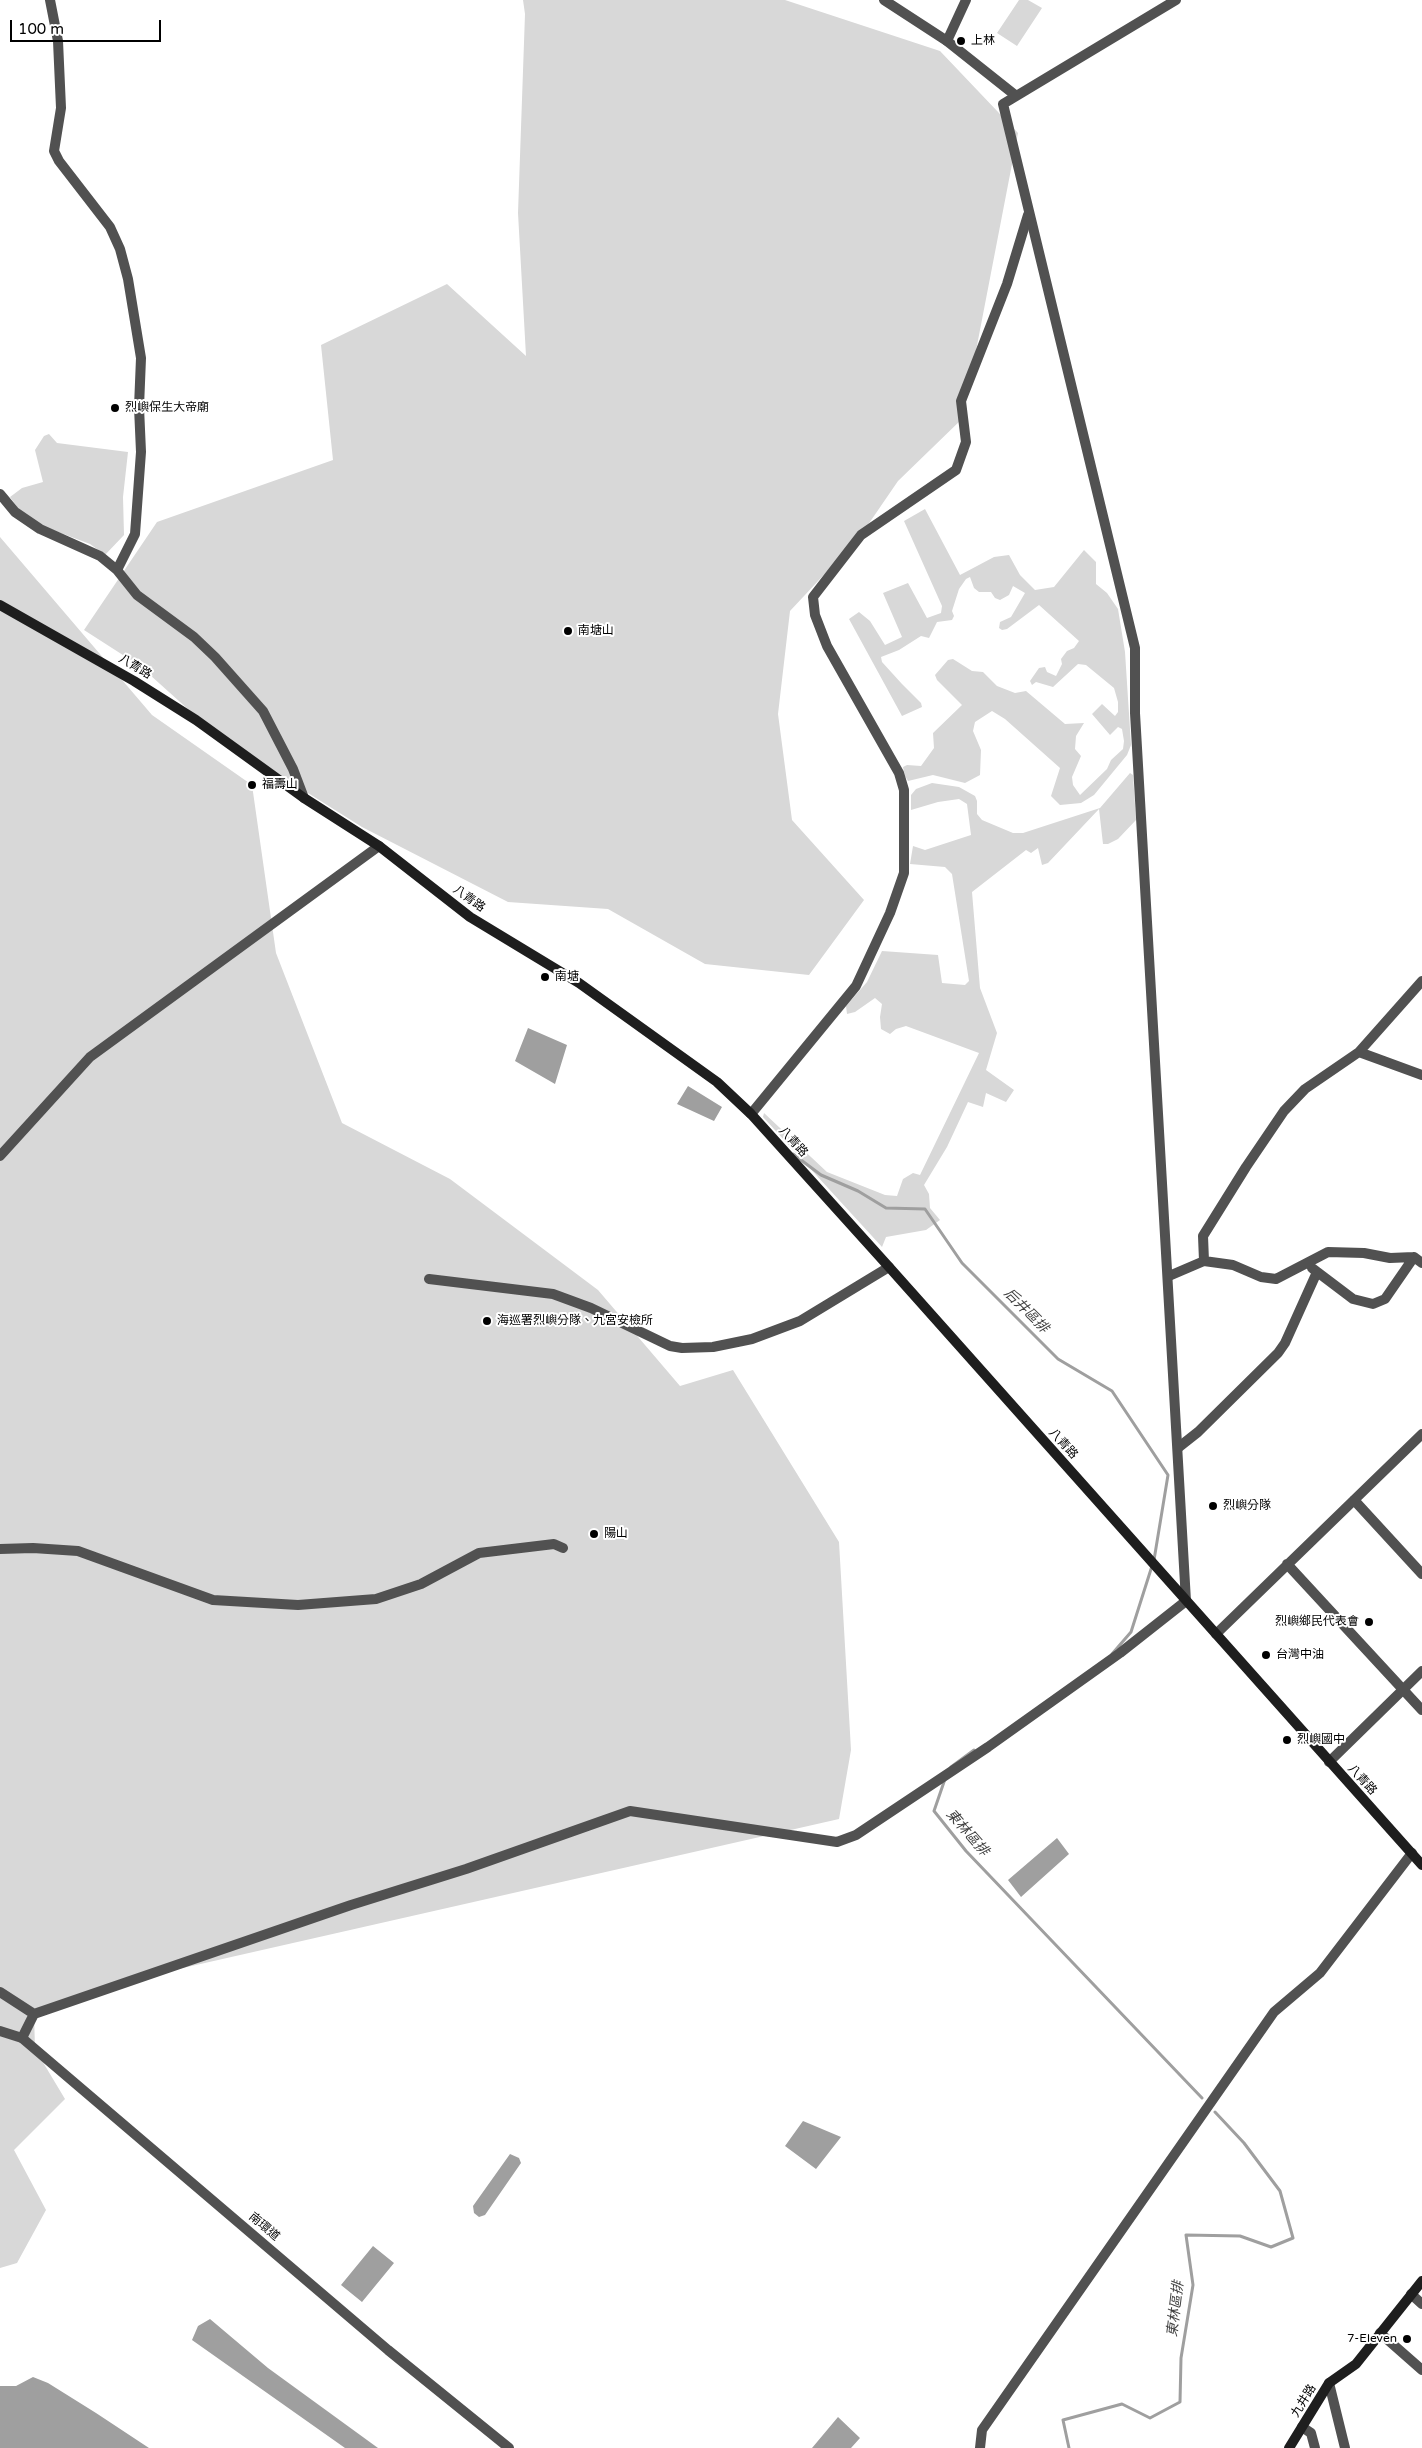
<!DOCTYPE html>
<html>
<head>
<meta charset="utf-8">
<style>
	body { margin:0 }
	#map { position:relative; width:1422px; height:2448px; overflow:hidden; background:#fff; font-family:"Varela Round",sans-serif }
	canvas { display:block }
	.scale { position:absolute; left:10px; top:20px; width:151px; height:22px; box-sizing:border-box; border:2px solid #000; border-top:0; padding-left:6px; font-size:15px; line-height:18px; white-space:nowrap; color:#000; -webkit-text-stroke:4px #fff; paint-order:stroke }
</style>
</head>
<body>
<div id="map">
<canvas width="1422" height="2448"></canvas>
<div class="scale">100 m</div>
</div>
<script>
const g = document.querySelector('canvas').getContext('2d');
g.lineJoin = 'round';
function paint(path, color) {
  g.fillStyle = color;
  g.fill(path, 'evenodd');
}
function poly(rows) {
  const path = new Path2D();
  for (const r of rows) {
    path.moveTo(r[0], r[1]);
    for (let i = 2; i < r.length; i += 2) path.lineTo(r[i], r[i + 1]);
  }
  return path;
}
function trace(path, color, width, dash) {
  g.strokeStyle = color;
  g.lineWidth = width;
  g.lineCap = dash ? 'butt' : 'round';
  g.setLineDash(dash || []);
  g.stroke(path);
}
function write(font, color, halo, rows, align = 'center') {
  g.font = font + ' "Varela Round","Noto Sans TC",sans-serif';
  g.lineWidth = 4;
  g.setLineDash([]);
  g.textBaseline = 'middle';
  g.strokeStyle = halo;
  g.fillStyle = color;
  for (const [text, x, y, turn = 0] of rows) {
    g.save();
    g.translate(x, y);
    g.rotate((+turn || 0) * Math.PI / 180);
    g.textAlign = isNaN(turn) ? turn : align;
    if (halo) g.strokeText(text, 0, 0);
    g.fillText(text, 0, 0);
    g.restore();
  }
}
const green = poly([
	[523,0,785,0,940,51,1018,133,963,418,898,481,861,535,790,611,778,714,792,820,864,900,809,975,705,964,608,909,508,902,362,827,219,737,140,666,84,630,157,522,333,460,321,345,447,284,526,356,518,213,525,14],
	[1019,0,1028,0,1042,8,1017,46,997,33],
	[49,434,57,443,128,452,123,497,124,535,105,555,90,544,42,526,20,511,10,497,22,488,43,482,35,450,44,436],
	[925,509,960,575,994,557,1009,555,1020,575,1035,590,1054,587,1084,550,1096,562,1096,584,1107,593,1118,609,1125,652,1131,745,1127,755,1094,795,1081,803,1060,805,1051,796,1060,768,1005,719,992,711,975,722,973,731,981,750,980,775,965,783,933,775,908,781,905,776,903,767,907,765,921,766,934,748,933,733,962,705,937,680,935,675,948,660,953,659,972,671,983,672,997,686,1015,693,1026,691,1065,724,1084,723,1076,736,1075,749,1081,756,1072,777,1073,785,1080,795,1107,769,1111,760,1123,749,1124,741,1122,729,1118,727,1110,735,1092,714,1102,704,1115,716,1118,712,1118,702,1114,688,1086,665,1078,664,1053,687,1036,682,1032,685,1030,681,1039,668,1045,667,1047,672,1056,676,1062,664,1061,659,1067,651,1074,648,1079,641,1039,605,1007,629,1002,630,999,628,1000,622,1011,617,1025,593,1013,586,1009,595,1000,600,995,598,991,592,979,592,974,588,970,577,966,579,959,589,952,611,954,616,952,620,937,622,929,638,921,636,899,650,881,657,882,662,902,684,921,703,922,707,902,716,849,619,859,612,870,621,885,645,902,637,883,593,908,583,927,618,941,613,942,606,904,521],
	[0,537,152,715,252,785,276,953,342,1123,450,1179,598,1290,680,1386,733,1370,839,1542,851,1750,839,1819,152,1975,34,2013,35,2049,65,2099,14,2150,46,2210,17,2263,0,2268],
	[1130,773,1133,775,1136,820,1118,839,1108,844,1103,844,1099,809,1048,863,1042,865,1038,848,1031,853,1026,850,972,892,980,988,997,1033,986,1070,1014,1090,1006,1102,986,1093,983,1107,968,1102,947,1147,924,1185,929,1194,930,1208,940,1220,926,1230,886,1237,882,1247,763,1117,764,1113,827,1172,885,1195,897,1196,903,1179,913,1173,920,1175,979,1053,906,1026,896,1029,890,1034,881,1029,880,1017,882,1004,875,998,855,1012,847,1014,846,1006,867,982,882,951,938,955,942,983,965,985,969,981,952,874,945,867,910,864,913,846,925,850,971,835,967,804,959,799,938,802,911,810,911,795,916,789,932,783,959,787,975,796,977,801,977,814,982,820,1013,833,1023,833,1100,808]
]);
const water = poly([
	[528,1028,567,1045,555,1084,515,1061],
	[688,1086,722,1107,714,1121,677,1104],
	[1057,1838,1069,1854,1021,1897,1008,1880],
	[803,2121,841,2137,816,2169,785,2146],
	[510,2154,519,2158,521,2163,485,2215,479,2217,474,2213,473,2206],
	[373,2246,394,2263,362,2302,341,2285],
	[210,2319,268,2368,378,2448,345,2448,192,2340,198,2326],
	[33,2377,48,2383,96,2413,149,2448,0,2448,0,2386,16,2386],
	[838,2417,860,2438,851,2448,812,2448]
]);
const stream = poly([
	[793,1154,821,1175,858,1191,886,1208,925,1209,962,1263,1058,1359,1112,1391,1168,1475,1154,1560],
	[1112,1654,1131,1632,1152,1566],
	[951,1767,974,1750],
	[945,1779,934,1811,966,1851,1202,2098],
	[1069,2448,1063,2420,1122,2404,1150,2418,1180,2402,1181,2358,1193,2285,1186,2235,1240,2236,1271,2247,1293,2238,1280,2191,1244,2143,1215,2112]
]);
const minor = poly([
	[947,41,966,0],
	[1359,1052,1422,1075],
	[751,1114,856,986,890,913,904,873,904,790,899,773,827,646,815,615,813,597,861,535,956,470,966,442,961,401,1007,284,1028,215],
	[0,1156,90,1057,379,846],
	[1204,1261,1203,1236,1246,1167,1284,1111,1305,1089,1359,1052,1422,981],
	[1312,1268,1353,1299,1373,1304,1385,1299,1414,1257],
	[1169,1276,1204,1261,1233,1265,1261,1277,1276,1279,1328,1252,1364,1253,1390,1258,1414,1257,1422,1263],
	[429,1279,553,1294,591,1308,670,1346,682,1348,713,1347,752,1339,800,1321,889,1267],
	[1179,1447,1198,1432,1278,1353,1285,1343,1317,1272],
	[1354,1500,1422,1574],
	[0,1549,33,1548,78,1551,213,1600,298,1605,376,1599,421,1584,479,1553,554,1544,563,1548],
	[1287,1564,1422,1710],
	[1216,1634,1422,1434],
	[1329,1762,1422,1671],
	[0,1992,34,2014],
	[22,2038,34,2014,351,1905,466,1869,630,1811,837,1842,856,1835,988,1747,1120,1653,1186,1601],
	[1411,2294,1422,2304],
	[1380,2333,1422,2370],
	[1329,2383,1345,2448],
	[1302,2427,1311,2433,1315,2448],
	[980,2448,982,2430,1274,2012,1320,1973,1412,1853]
]);
const tertiary = poly([
	[50,0,58,41,61,108,54,151,59,161,110,227,120,249,128,279,141,358,139,407,141,452,135,534,117,570],
	[884,0,947,41,1015,95],
	[1176,0,1003,104,1135,648,1135,713,1186,1601],
	[0,494,15,512,40,529,100,556,117,570,137,595,194,637,215,657,263,711,293,769,304,798],
	[0,2031,22,2038,388,2350,509,2448]
]);
const secondary = poly([
	[0,605,134,681,196,720,304,798,379,846,470,917,579,983,717,1082,751,1114,889,1267,1422,1865],
	[1289,2448,1329,2383,1356,2364,1422,2281]
]);
const markers = [
	[961,41,5,"#000"],
	[115,408,5,"#000"],
	[568,631,5,"#000"],
	[252,785,5,"#000"],
	[545,977,5,"#000"],
	[487,1321,5,"#000"],
	[1213,1506,5,"#000"],
	[594,1534,5,"#000"],
	[1369,1622,5,"#000"],
	[1266,1655,5,"#000"],
	[1287,1740,5,"#000"],
	[1407,2339,5,"#000"]
];
const poiNames = [
	["上林",971,41],
	["烈嶼保生大帝廟",125,408],
	["南塘山",578,631],
	["福壽山",262,785],
	["南塘",555,977],
	["海巡署烈嶼分隊、九宮安檢所",497,1321],
	["烈嶼分隊",1223,1506],
	["陽山",604,1534],
	["烈嶼鄉民代表會",1359,1622,"right"],
	["台灣中油",1276,1655],
	["烈嶼國中",1297,1740],
	["7-Eleven",1397,2339,"right"]
];
const streetNames = [
	["八青路",135,667,31],
	["八青路",469,899,36],
	["八青路",793,1142,48],
	["八青路",1063,1444,48],
	["八青路",1362,1780,48],
	["南環道",264,2227,40],
	["九井路",1304,2401,-58]
];
const waterNames = [
	["后井區排",1026,1311,45],
	["東林區排",967,1833,49],
	["東林區排",1176,2309,-83]
];
paint(green, '#d8d8d8');
paint(water, '#9f9f9f');
trace(stream, '#9f9f9f', 3);
trace(minor, '#515151', 10);
trace(tertiary, '#515151', 10);
trace(secondary, '#1e1e1e', 10);
for (const [x, y, r, color] of markers) {
  const dot = new Path2D();
  dot.arc(x, y, r, 0, 2 * Math.PI);
  g.fillStyle = color;
  g.fill(dot);
  trace(dot, '#fff', 2);
}
write('12px', '#000', '#fff', poiNames, 'left');
write('12px', '#000', '#fff', streetNames);
write('italic 14px', '#404040', '#fff', waterNames);
</script>
</body>
</html>
